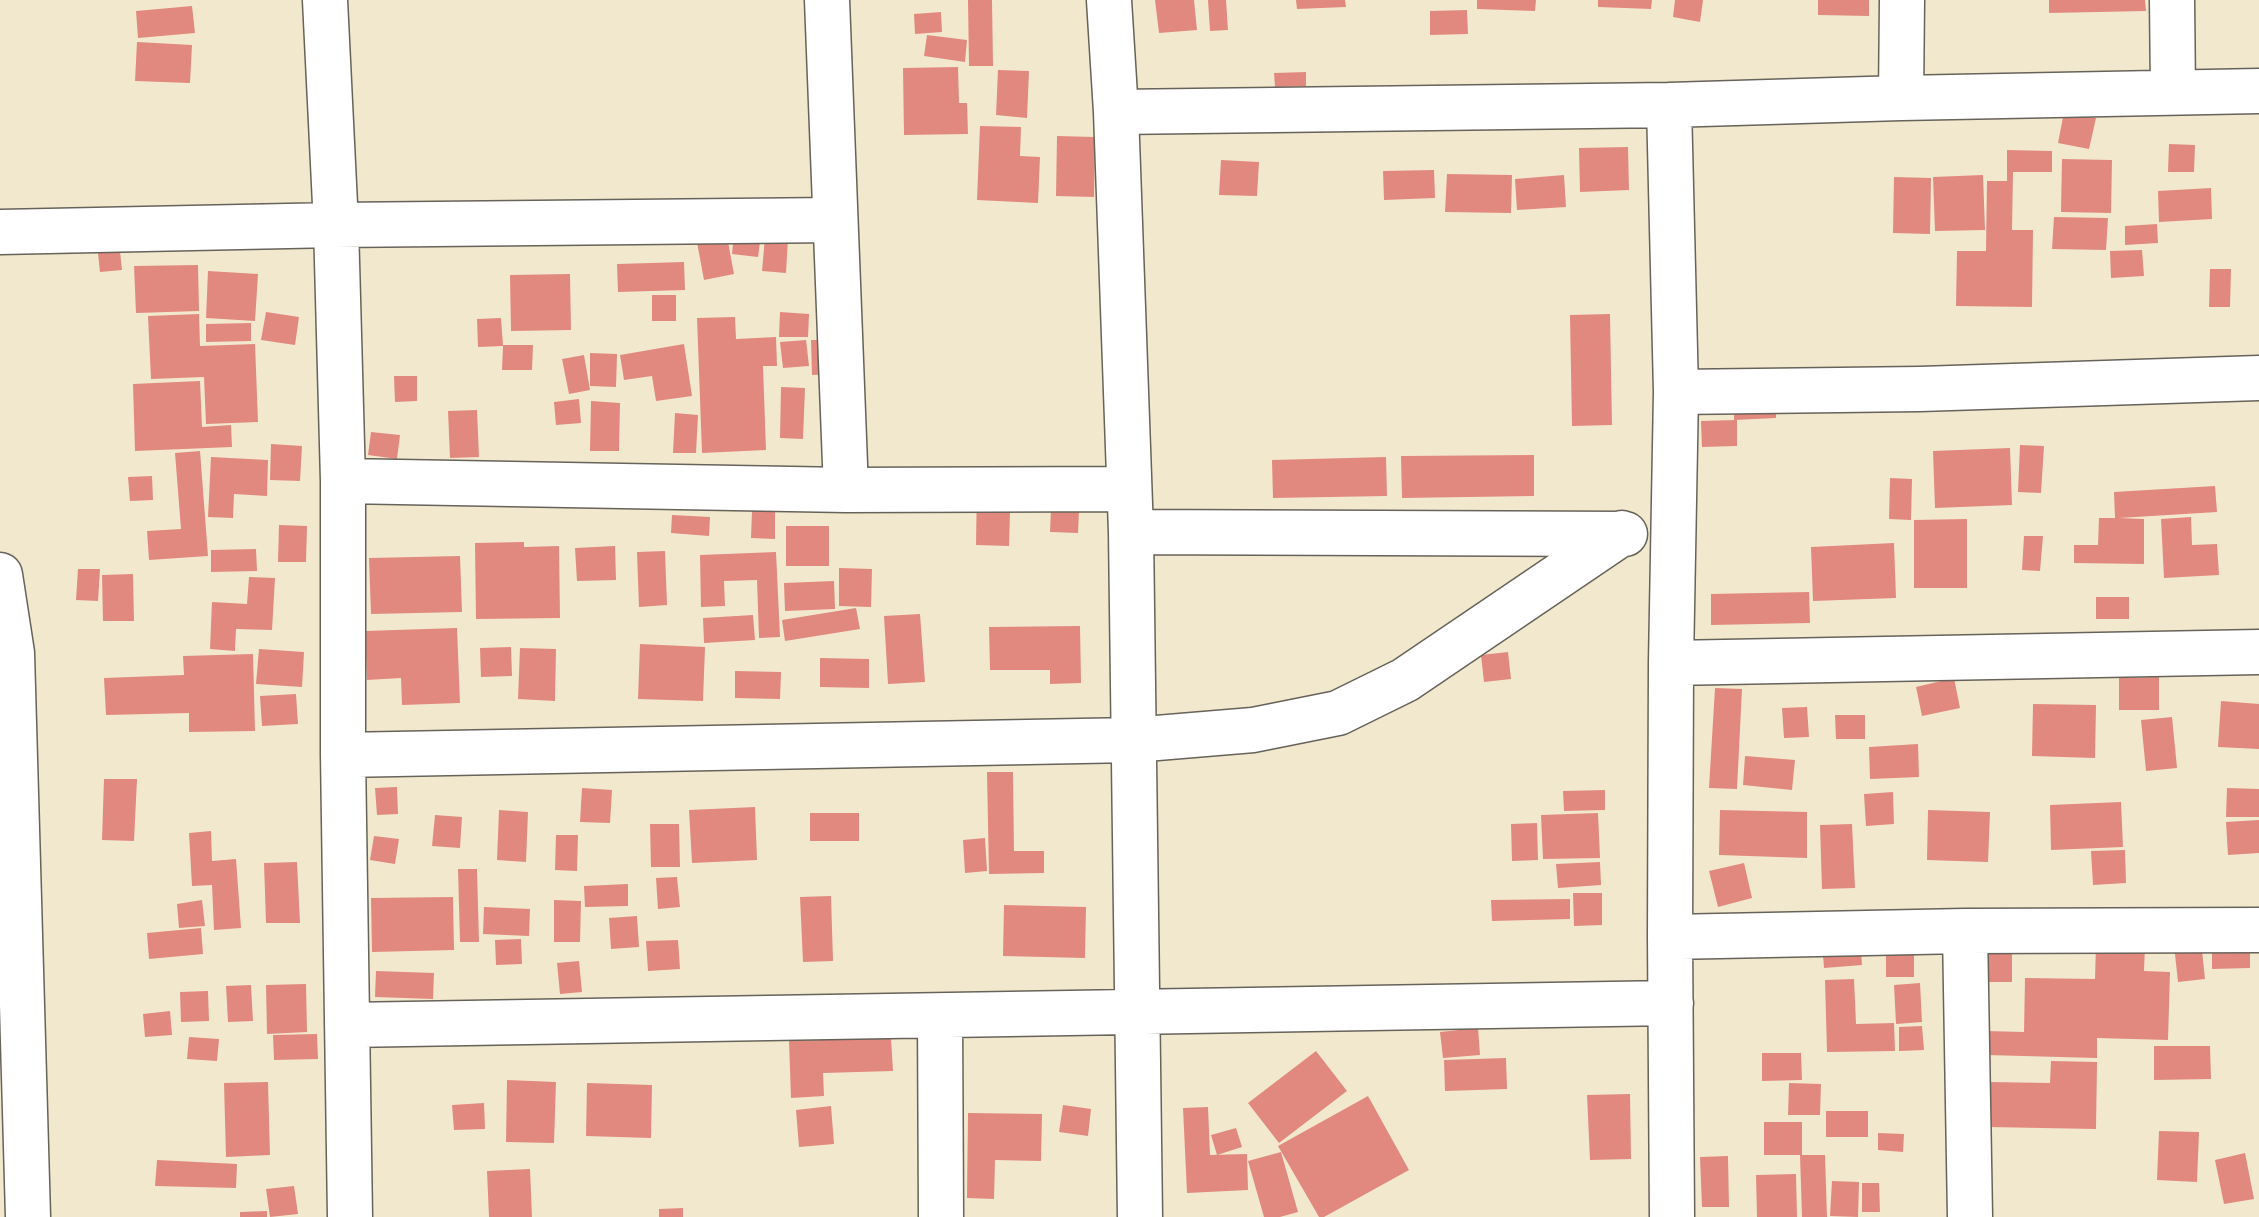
<!DOCTYPE html>
<html>
<head>
<meta charset="utf-8">
<style>
	body { margin:0 }
	canvas { display:block; background:#f2e8ce }
</style>
</head>
<body>
<canvas width="2259" height="1217"></canvas>
<script>
const g = document.querySelector('canvas').getContext('2d');
g.lineJoin = 'round';
function paint(path, color) {
  g.fillStyle = color;
  g.fill(path, 'evenodd');
}
function poly(rows) {
  const path = new Path2D();
  for (const r of rows) {
    path.moveTo(r[0], r[1]);
    for (let i = 2; i < r.length; i += 2) path.lineTo(r[i], r[i + 1]);
  }
  return path;
}
function trace(path, color, width, dash) {
  g.strokeStyle = color;
  g.lineWidth = width;
  g.lineCap = dash ? 'butt' : 'round';
  g.setLineDash(dash || []);
  g.stroke(path);
}
const building = poly([
	[968,0,992,0,993,66,969,66],
	[1155,0,1194,0,1197,30,1159,33],
	[1208,0,1226,0,1228,30,1210,31],
	[1296,0,1345,0,1346,7,1297,9],
	[1477,0,1536,0,1535,11,1477,9],
	[1598,0,1652,0,1651,9,1598,7],
	[1675,0,1703,0,1700,22,1673,17],
	[1818,0,1869,0,1869,16,1818,15],
	[2049,0,2145,0,2146,11,2049,13],
	[192,6,195,33,138,38,136,11],
	[1467,10,1468,34,1430,35,1430,11],
	[941,12,942,32,915,34,914,14],
	[927,35,967,40,965,62,924,56],
	[137,42,192,45,190,83,135,81],
	[958,67,959,103,967,103,968,134,904,135,903,68],
	[998,70,1029,71,1027,118,996,115],
	[1306,72,1306,86,1275,87,1274,73],
	[2064,112,2096,118,2089,149,2058,143],
	[980,126,1021,127,1020,156,1040,157,1038,203,977,200],
	[1057,136,1095,137,1094,197,1056,196],
	[2169,144,2195,145,2194,172,2168,172],
	[1628,147,1629,190,1580,192,1579,148],
	[2007,150,2052,151,2052,172,2013,172,2012,230,2033,230,2032,307,1956,306,1957,251,1986,251,1987,181,2007,181],
	[2062,159,2112,160,2111,213,2061,212],
	[1221,160,1259,162,1257,196,1219,195],
	[1434,170,1435,198,1384,200,1383,171],
	[1447,174,1512,175,1511,213,1445,212],
	[1564,175,1566,207,1517,210,1515,179],
	[1983,175,1985,230,1935,231,1933,177],
	[1894,177,1931,178,1930,234,1893,233],
	[2211,188,2212,219,2159,222,2158,191],
	[2054,217,2108,218,2106,250,2052,249],
	[2157,224,2158,243,2125,245,2125,226],
	[726,231,734,274,704,280,696,237],
	[734,233,761,235,758,257,732,254],
	[765,237,788,238,786,273,762,271],
	[119,242,122,270,100,272,97,244],
	[2142,250,2144,276,2111,278,2110,251],
	[684,262,685,290,618,292,617,264],
	[198,265,199,311,136,313,134,266],
	[2210,269,2231,269,2230,307,2209,307],
	[208,271,258,274,255,321,206,318],
	[570,274,571,330,511,331,510,275],
	[652,295,676,295,676,321,652,321],
	[266,312,299,317,295,345,261,340],
	[780,312,809,314,808,337,779,337],
	[199,314,200,346,255,344,258,422,206,424,204,377,151,379,148,316],
	[1610,314,1612,425,1572,426,1570,315],
	[735,317,736,339,776,337,777,366,763,366,766,450,702,453,697,318],
	[501,318,503,345,533,345,532,370,502,370,503,346,478,347,477,319],
	[251,323,251,341,206,342,206,324],
	[806,340,809,366,783,368,780,342],
	[811,340,831,340,833,374,812,375],
	[684,344,692,396,656,401,652,376,624,380,620,355],
	[590,353,617,354,616,387,590,386],
	[584,355,590,390,569,394,562,359],
	[394,376,417,376,417,401,395,402],
	[200,381,202,427,231,425,232,447,135,451,133,384],
	[781,387,805,388,803,439,780,438],
	[579,399,581,423,556,425,554,402],
	[1776,399,1776,418,1734,420,1734,401],
	[591,401,620,403,619,451,590,451],
	[477,410,479,457,450,458,448,411],
	[675,413,698,415,696,453,673,453],
	[1737,420,1737,446,1702,447,1701,421],
	[371,432,400,435,397,459,368,455],
	[271,444,302,446,300,481,270,480],
	[2020,445,2044,446,2041,493,2018,492],
	[2010,448,2012,505,1935,508,1933,451],
	[200,451,208,556,149,560,147,531,181,529,175,453],
	[1534,455,1534,496,1402,498,1401,456],
	[211,457,268,460,267,496,234,494,233,518,208,517],
	[1386,457,1387,496,1273,498,1272,460],
	[152,476,153,500,130,501,128,477],
	[1890,478,1912,479,1911,520,1889,519],
	[977,481,1029,482,1028,512,1010,512,1009,546,976,545],
	[2215,486,2217,512,2119,518,2144,519,2144,564,2074,563,2074,545,2098,545,2099,518,2115,518,2114,492],
	[1051,509,1079,510,1078,533,1050,532],
	[752,511,775,512,775,539,751,538],
	[672,515,710,517,709,536,671,533],
	[2191,517,2192,545,2217,544,2219,575,2164,578,2161,519],
	[1967,519,1967,588,1914,588,1914,520],
	[279,525,307,526,306,562,278,562],
	[786,526,829,526,829,566,786,566],
	[2024,536,2043,536,2040,571,2022,570],
	[524,542,524,547,559,546,560,618,476,619,475,543],
	[1894,543,1896,598,1813,601,1811,547],
	[615,546,616,580,577,581,575,548],
	[256,549,257,571,211,572,211,550],
	[665,551,667,605,639,607,637,552],
	[776,552,780,637,759,638,757,580,724,581,725,606,701,607,700,555],
	[460,556,462,612,371,614,369,558],
	[839,568,872,569,871,607,839,606],
	[78,569,100,569,98,601,76,600],
	[133,574,134,621,103,621,102,575],
	[249,577,275,578,272,630,236,629,235,651,210,649,212,602,247,604],
	[834,581,835,609,785,611,784,583],
	[1809,592,1810,623,1711,625,1711,594],
	[2096,597,2129,597,2129,619,2096,619],
	[856,608,860,629,785,641,782,620],
	[920,614,925,682,888,684,884,616],
	[753,615,755,640,704,643,703,618],
	[1080,626,1081,683,1050,684,1050,670,990,670,989,627],
	[457,628,460,703,402,705,401,678,367,680,365,631],
	[640,644,705,647,703,701,638,699],
	[511,647,512,676,481,677,480,648],
	[520,648,556,649,555,701,518,699],
	[259,649,304,652,302,687,256,684],
	[1508,652,1511,679,1484,682,1481,655],
	[253,654,255,731,189,732,189,713,106,715,104,678,184,675,183,656],
	[820,658,869,659,869,688,820,687],
	[735,671,781,672,780,699,735,698],
	[2159,677,2159,710,2119,710,2119,678],
	[1954,678,1960,708,1922,716,1916,687],
	[1715,688,1742,689,1737,789,1709,788],
	[296,694,298,724,262,726,260,696],
	[2221,701,2259,704,2259,749,2218,747],
	[2033,704,2096,705,2095,758,2032,756],
	[1807,707,1809,737,1784,738,1782,708],
	[1835,715,1865,715,1865,739,1836,739],
	[2172,717,2177,768,2146,771,2141,720],
	[1918,744,1919,777,1870,779,1869,747],
	[1745,756,1795,760,1792,790,1743,785],
	[987,772,1013,772,1014,851,1044,851,1044,873,989,874],
	[104,779,137,779,134,841,102,840],
	[397,787,398,814,377,815,375,788],
	[582,788,612,790,610,823,580,822],
	[2227,788,2259,789,2259,817,2226,817],
	[1605,790,1605,810,1564,811,1563,791],
	[1893,792,1894,824,1866,826,1864,794],
	[2121,802,2123,847,2051,850,2050,805],
	[755,807,757,860,692,863,689,810],
	[499,810,528,812,526,862,497,860],
	[1720,810,1807,812,1807,858,1719,855],
	[1928,810,1990,812,1988,862,1927,860],
	[810,813,859,813,859,841,810,841],
	[1598,813,1600,858,1543,859,1541,815],
	[435,815,462,817,460,848,432,846],
	[2259,820,2259,853,2228,855,2226,822],
	[1537,823,1538,860,1512,861,1511,824],
	[650,824,679,824,680,867,651,867],
	[1852,824,1855,888,1822,889,1820,825],
	[211,831,212,861,236,859,241,928,214,930,212,885,192,886,189,833],
	[556,835,578,835,577,871,555,870],
	[374,836,399,839,395,864,370,860],
	[985,838,987,871,965,873,963,840],
	[2125,850,2126,883,2093,885,2091,851],
	[297,862,300,923,266,923,264,863],
	[1600,862,1601,885,1558,888,1556,864],
	[1744,863,1752,898,1718,907,1709,871],
	[458,869,477,869,479,942,460,942],
	[677,877,680,907,658,909,656,878],
	[628,884,628,906,585,907,584,886],
	[1573,893,1602,893,1602,925,1574,926],
	[831,896,833,961,803,962,800,897],
	[453,897,454,950,372,952,371,898],
	[1570,899,1570,919,1492,921,1491,900],
	[202,900,205,926,179,928,177,904],
	[554,900,581,901,580,942,554,942],
	[1004,905,1086,907,1085,958,1003,956],
	[484,907,530,909,529,936,483,934],
	[637,916,639,947,611,949,609,918],
	[201,928,203,954,149,959,147,933],
	[1860,936,1862,965,1824,968,1822,940],
	[521,939,522,964,496,965,495,940],
	[678,940,680,969,648,971,646,941],
	[1986,940,2012,940,2012,982,1986,982],
	[2250,940,2250,968,2212,969,2212,941],
	[2201,941,2205,979,2178,982,2174,945],
	[2096,945,2145,946,2144,971,2170,972,2168,1040,2097,1038,2097,1058,1986,1055,1986,1031,2024,1032,2025,978,2095,979],
	[1886,948,1914,948,1914,977,1886,977],
	[579,961,582,992,560,994,557,963],
	[376,971,434,973,433,999,375,997],
	[1854,979,1856,1024,1894,1023,1895,1051,1827,1052,1825,980],
	[1920,983,1922,1022,1896,1024,1894,985],
	[306,984,307,1032,267,1034,266,985],
	[251,985,253,1021,228,1022,226,986],
	[208,991,209,1021,181,1022,180,992],
	[170,1011,172,1035,145,1037,143,1014],
	[1922,1026,1924,1050,1899,1051,1899,1027],
	[1478,1028,1480,1055,1443,1058,1440,1032],
	[317,1034,318,1059,274,1060,273,1035],
	[189,1037,219,1039,217,1061,187,1059],
	[891,1038,893,1071,823,1073,824,1096,791,1098,789,1041],
	[2154,1046,2210,1046,2211,1079,2154,1080],
	[1316,1051,1347,1091,1279,1143,1248,1103],
	[1762,1053,1801,1053,1802,1080,1762,1081],
	[1506,1058,1507,1089,1445,1091,1444,1060],
	[2051,1061,2097,1062,2096,1129,1988,1127,1989,1082,2050,1083],
	[507,1080,556,1082,554,1143,506,1142],
	[268,1082,270,1155,226,1157,224,1083],
	[587,1083,652,1085,651,1138,586,1136],
	[1789,1083,1821,1084,1820,1115,1788,1115],
	[1630,1094,1631,1159,1590,1160,1587,1095],
	[1368,1096,1409,1170,1324,1217,1319,1217,1278,1146],
	[484,1103,485,1129,454,1130,452,1105],
	[1063,1105,1091,1109,1088,1136,1059,1132],
	[831,1106,834,1144,799,1147,796,1110],
	[1208,1107,1210,1155,1247,1154,1248,1190,1187,1193,1183,1108],
	[1826,1111,1868,1111,1868,1137,1826,1137],
	[968,1113,1042,1114,1041,1161,995,1160,994,1199,967,1198],
	[1764,1122,1802,1122,1802,1155,1764,1155],
	[1236,1128,1242,1147,1217,1155,1211,1135],
	[2159,1131,2199,1132,2197,1182,2157,1180],
	[1878,1133,1904,1134,1903,1152,1878,1150],
	[1281,1152,1298,1212,1280,1217,1264,1217,1248,1161],
	[2245,1153,2254,1199,2224,1204,2215,1160],
	[1800,1155,1825,1155,1827,1217,1802,1217],
	[1728,1156,1729,1207,1702,1207,1700,1157],
	[157,1160,237,1164,236,1188,155,1186],
	[530,1169,532,1217,489,1217,487,1171],
	[1796,1174,1797,1217,1757,1217,1756,1175],
	[1832,1181,1859,1182,1858,1217,1830,1216],
	[1862,1183,1879,1183,1880,1212,1862,1212],
	[294,1186,298,1214,270,1217,266,1189],
	[683,1208,683,1217,659,1217,659,1209],
	[267,1211,267,1217,240,1217,240,1212]
]);
const minor = poly([
	[325,0,336,225,343,481,343,755,350,1217],
	[827,0,846,490],
	[1109,0,1116,112,1131,532,1140,1217],
	[2172,0,2173,92],
	[1901,98,1902,0],
	[1669,105,1676,392,1671,663,1670,937,1672,1217],
	[1116,112,1669,105,1901,98,2259,91],
	[0,232,336,225,834,220],
	[1676,392,1920,389,2259,378],
	[343,481,846,490,1129,489],
	[1131,532,1625,534],
	[0,575,12,653,28,1217],
	[1671,663,2259,652],
	[343,755,1133,740,1253,730,1338,713,1405,680,1622,533],
	[1965,931,1970,1217],
	[1670,937,1965,931,2259,930],
	[940,1016,941,1217],
	[347,1025,1671,1003]
]);
paint(building, '#e2897f');
trace(minor, '#67635a', 47);
trace(minor, '#fff', 44);
</script>
</body>
</html>
